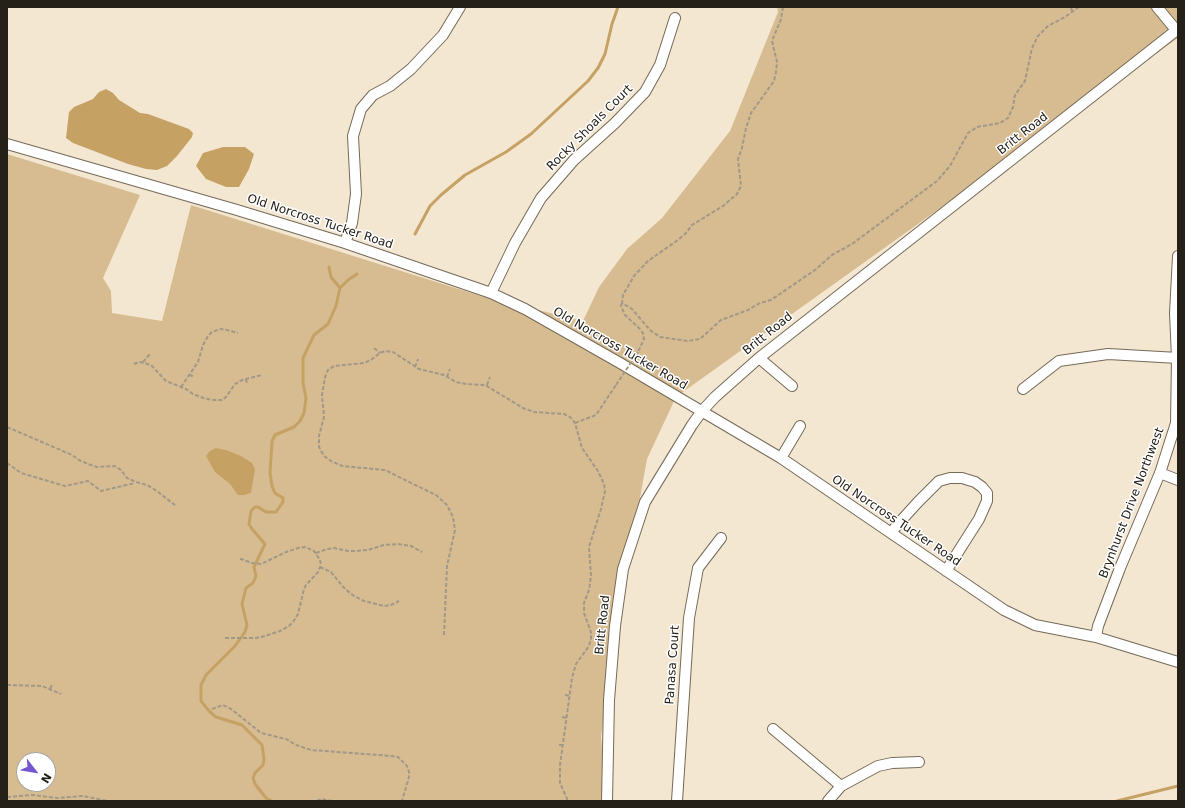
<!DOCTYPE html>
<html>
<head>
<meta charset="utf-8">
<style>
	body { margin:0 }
	#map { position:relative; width:1185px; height:808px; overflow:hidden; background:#f4e7d2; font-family:"DejaVu Sans",sans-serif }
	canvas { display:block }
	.frame { position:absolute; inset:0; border:8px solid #252119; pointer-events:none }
	.north { position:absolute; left:16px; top:752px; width:40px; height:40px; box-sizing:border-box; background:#fff; border:1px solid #a8a6a3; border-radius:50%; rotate:121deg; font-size:11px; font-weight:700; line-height:16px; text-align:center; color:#252119 }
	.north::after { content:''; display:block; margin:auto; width:14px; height:18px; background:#7457d1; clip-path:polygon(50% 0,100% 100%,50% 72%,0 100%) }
</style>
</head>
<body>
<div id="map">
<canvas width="1185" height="808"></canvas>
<div class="frame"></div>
<div class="north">N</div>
</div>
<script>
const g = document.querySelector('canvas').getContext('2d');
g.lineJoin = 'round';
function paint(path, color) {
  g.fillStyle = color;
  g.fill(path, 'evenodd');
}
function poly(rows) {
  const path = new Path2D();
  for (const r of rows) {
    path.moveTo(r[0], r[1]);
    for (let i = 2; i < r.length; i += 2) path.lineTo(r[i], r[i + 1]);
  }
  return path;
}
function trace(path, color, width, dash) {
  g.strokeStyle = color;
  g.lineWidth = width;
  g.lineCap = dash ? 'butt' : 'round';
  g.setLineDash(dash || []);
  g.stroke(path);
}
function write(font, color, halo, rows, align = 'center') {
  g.font = font + ' "DejaVu Sans",sans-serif';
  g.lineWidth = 3;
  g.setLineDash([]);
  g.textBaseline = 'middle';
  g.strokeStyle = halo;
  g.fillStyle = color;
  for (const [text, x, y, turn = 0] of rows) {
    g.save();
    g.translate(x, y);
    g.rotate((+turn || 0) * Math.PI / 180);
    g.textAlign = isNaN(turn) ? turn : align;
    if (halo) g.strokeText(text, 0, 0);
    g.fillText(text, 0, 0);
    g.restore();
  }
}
const green = poly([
	[777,7,1178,7,1178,38,676,397,647,459,630,553,601,736,606,801,7,801,7,154,140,195,103,278,111,291,112,313,162,321,191,205,481,296,583,321,599,287,627,249,662,218,730,131,778,12],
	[24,760,48,760,48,784,24,784]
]);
const water = poly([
	[106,89,113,93,119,100,140,113,148,114,189,129,193,133,192,137,177,156,167,166,157,170,146,169,128,164,73,143,66,138,69,112,74,107,93,99,99,92],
	[223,147,245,147,254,154,249,169,239,187,226,187,206,179,196,166,203,153],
	[216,448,226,450,241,456,252,463,255,469,251,493,244,495,238,495,230,484,215,472,206,456,210,451]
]);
const stream = poly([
	[415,234,430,206,441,195,465,175,506,152,531,134,588,81,598,68,605,54,612,24,618,7],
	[329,267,331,277,340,288],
	[272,801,266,798,262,793,255,784,253,778,255,773,263,765,264,759,262,745,242,725,216,717,209,711,201,701,201,685,206,675,235,646,245,632,247,625,242,604,246,588,253,583,256,576,254,567,265,544,252,529,249,524,251,511,255,507,258,507,266,512,276,512,283,502,283,498,275,493,272,486,270,473,272,441,275,435,294,427,300,421,304,413,306,398,303,383,303,358,314,335,328,324,336,306,340,288,348,280,357,274],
	[1117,801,1178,786]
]);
const path = poly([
	[783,7,781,19,772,41,777,62,776,72,774,81,751,113,746,128,742,148,738,159,741,186,737,194,723,206,692,225,686,233,678,240,648,261,634,276,623,295,622,303,632,309,650,330,660,337,688,341,700,339,721,320,748,310,760,303,771,300,815,270,832,255,852,244,937,181,950,166,968,133,977,127,1000,123,1008,118,1013,107,1015,95,1025,81,1032,48,1038,36,1048,26,1065,17,1079,7],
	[1071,7,1072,12],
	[622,303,621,306,625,315,639,328,643,333,644,339,638,352],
	[374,348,380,353],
	[143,362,151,353],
	[134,364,139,362,145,363,152,366,166,381,186,389,193,394,206,399,215,400,222,400,226,397,235,384,242,380,262,375],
	[415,367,418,359],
	[189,375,193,376],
	[447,377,450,369],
	[246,379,247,385],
	[487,385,490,377],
	[181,387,198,362,203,345,208,336,212,332,220,329,227,330,238,333],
	[575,423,596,415,616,385],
	[7,427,72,455,79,460,88,464,97,467,115,466,121,470,127,478,136,482,147,485,157,491,176,506],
	[7,463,21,473,65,486,88,481,101,491,135,483],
	[316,553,327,549,334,548,348,551,356,551,368,550,384,545,398,544,411,546,422,552],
	[320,567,331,572,345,589,354,596,364,601,384,606,391,605,399,601],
	[444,635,447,566,455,530,453,517,447,505,436,495,405,480,385,470,342,466,331,461,324,456,319,447,319,436,324,417,322,395,325,377,328,370,334,366,364,363,371,360,380,353,385,351,393,352,419,369,444,375,456,382,466,384,485,385,523,408,534,412,564,414,570,417,575,423,582,448,598,471,604,484,605,491,601,509,589,547,591,576,589,590,584,603,584,613,591,632,591,639,589,646,576,664,572,678,560,765,560,783,568,801],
	[225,638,256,638,265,636,280,631,289,626,293,622,298,614,304,589,306,585,318,572,321,565,320,560,314,551,305,547,298,548,286,552,261,564,252,563,238,558],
	[7,685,42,686,61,694],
	[50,689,52,685],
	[565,695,570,696],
	[212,709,223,705,231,709,261,733,286,739,296,745,311,750,392,756,398,757,407,766,409,772,409,777,402,801],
	[562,717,567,718],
	[559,745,563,745],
	[7,797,32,795,58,798,83,796,108,801],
	[317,801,321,799,332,801]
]);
const minor = poly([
	[1157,7,1176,30],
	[7,144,237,210,345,243,491,293,525,309,620,363,781,458,1004,610,1035,625,1096,637,1178,662],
	[345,243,352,223,356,194,353,136,361,109,373,95,390,86,411,69,443,35,460,7],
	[491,293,515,243,541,198,574,160,615,123,645,92,660,65,675,18],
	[759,358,792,386],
	[1023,389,1059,361,1108,354,1178,358],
	[781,458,800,426],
	[1160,473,1178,480],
	[891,533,898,524,918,502,939,481,950,478,962,478,975,482,982,487,987,493,987,501,979,519,946,571],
	[1096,637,1098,626,1120,568,1160,473,1176,423,1177,358,1175,313,1178,256],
	[773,729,841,786],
	[607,801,609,700,615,626,623,569,645,502,692,425,702,411,715,397,759,358,1178,29],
	[677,801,689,618,698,568,721,538],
	[828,801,841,786,878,766,892,763,919,762]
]);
const pathBridge = poly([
	[616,385,638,352]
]);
const streetNames = [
	["Rocky Shoals Court",590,128,-45],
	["Britt Road",1023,134,-38],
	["Old Norcross Tucker Road",320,222,18],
	["Britt Road",768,334,-39],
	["Old Norcross Tucker Road",620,349,30],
	["Brynhurst Drive Northwest",1132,503,-69],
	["Old Norcross Tucker Road",896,521,34],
	["Britt Road",603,625,-84],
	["Panasa Court",673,665,-86]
];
paint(green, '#d7bc91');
paint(water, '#c6a164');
trace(stream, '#c6a164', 3);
trace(minor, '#756957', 12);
trace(path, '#a19888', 2, [4, 2]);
trace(minor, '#fff', 10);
trace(pathBridge, '#a19888', 2, [4, 2]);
write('12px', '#252119', '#fff', streetNames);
</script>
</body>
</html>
